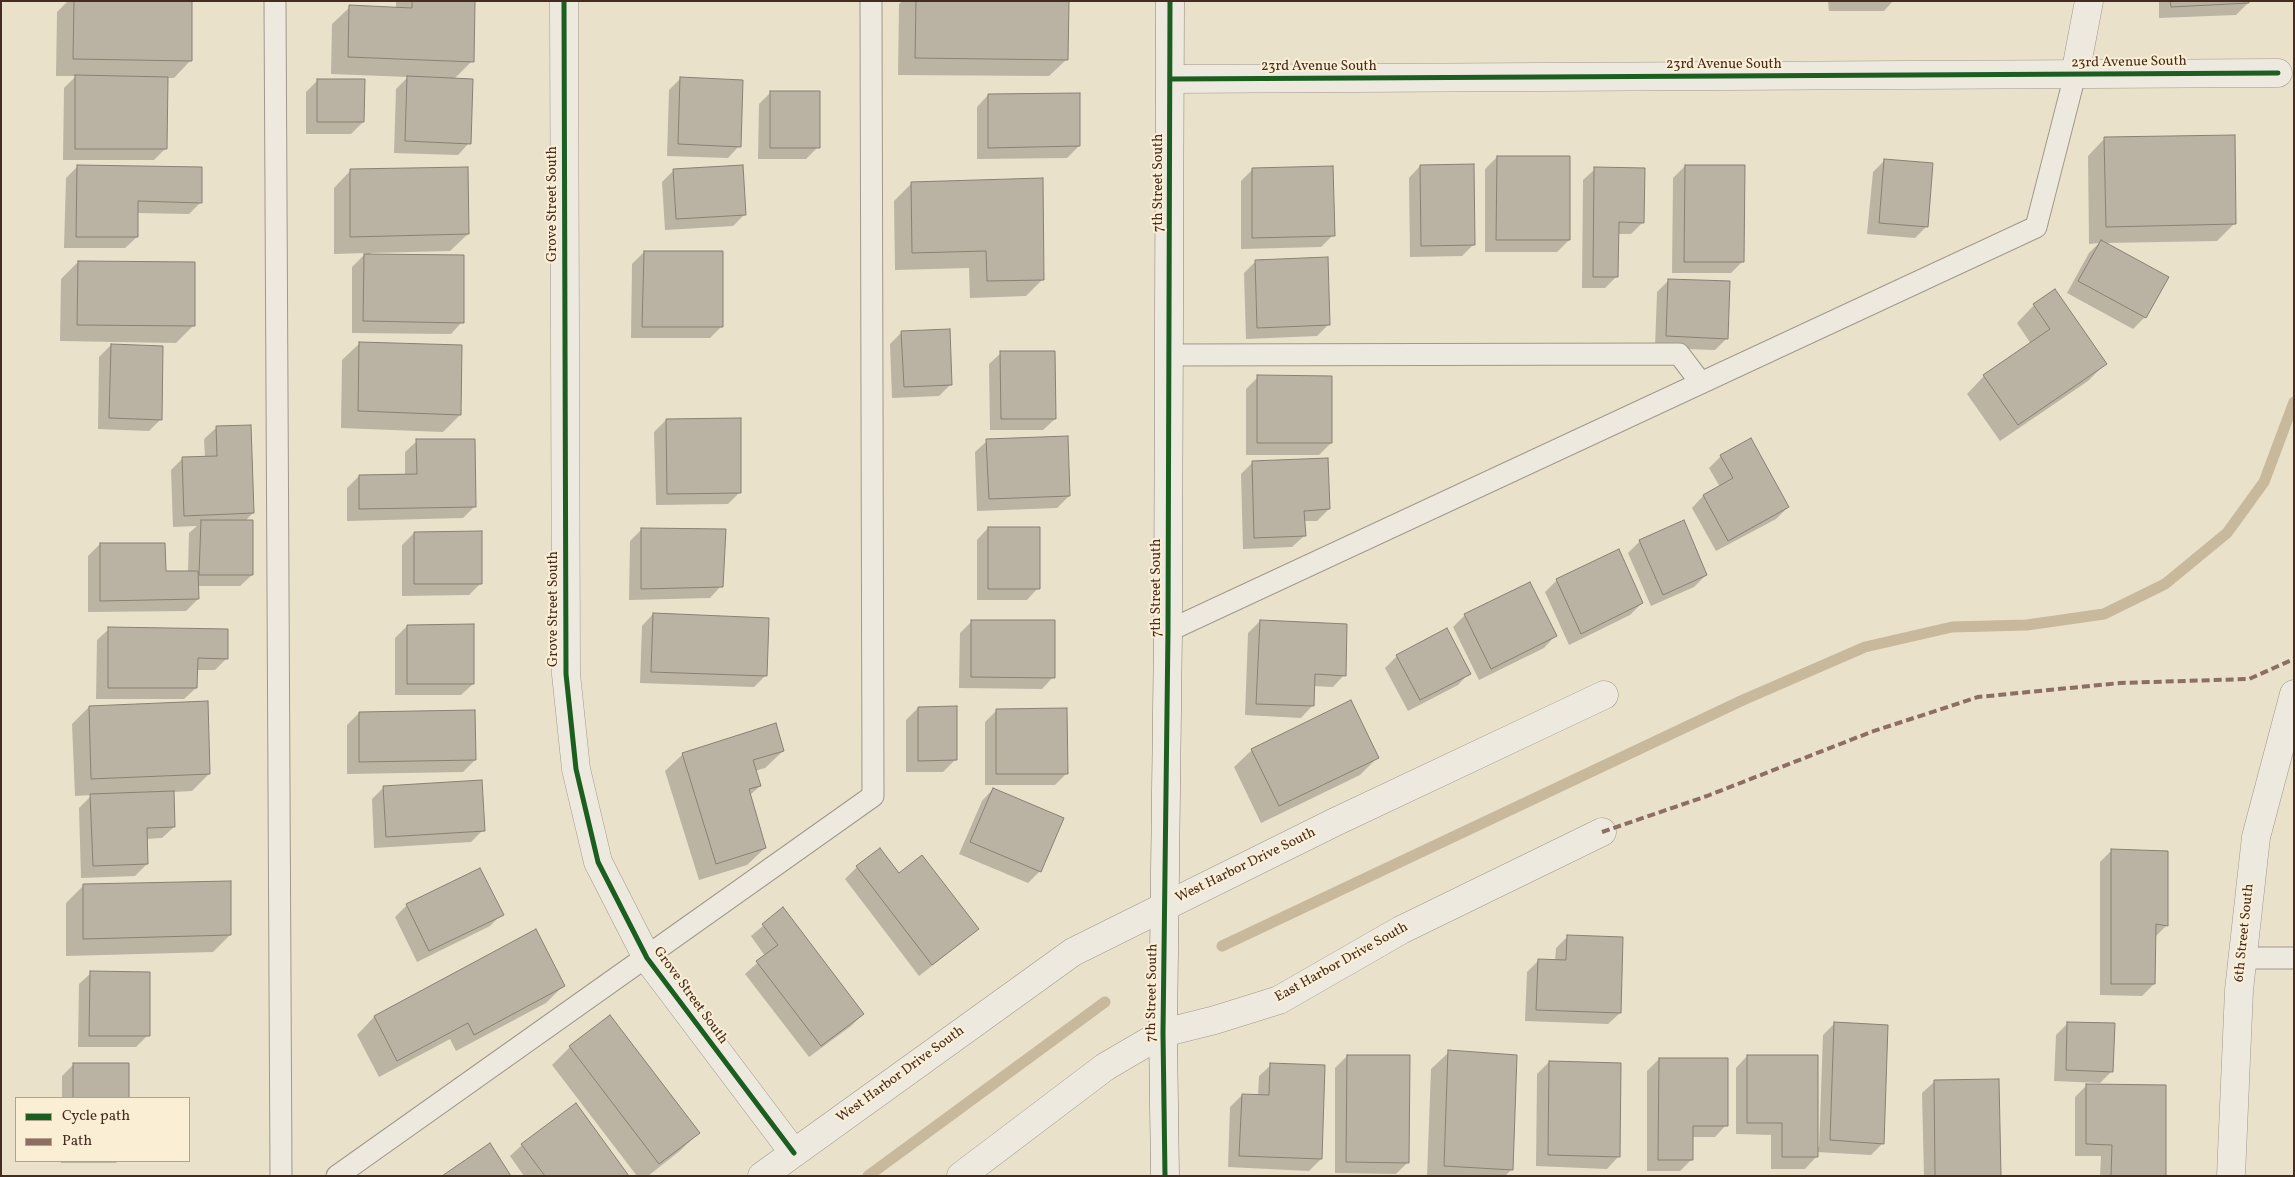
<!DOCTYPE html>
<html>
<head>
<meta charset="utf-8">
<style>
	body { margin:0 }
	#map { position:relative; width:2295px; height:1177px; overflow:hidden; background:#eae1cb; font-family:Vollkorn,serif }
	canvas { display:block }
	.frame { position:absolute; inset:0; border:2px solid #452b20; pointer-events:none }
	.legend { position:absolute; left:15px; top:1097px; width:175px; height:65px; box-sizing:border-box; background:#faefd5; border:1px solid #b2a18d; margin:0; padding:6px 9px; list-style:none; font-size:15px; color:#452b20 }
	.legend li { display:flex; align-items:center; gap:10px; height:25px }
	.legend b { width:25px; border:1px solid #b2a18d }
</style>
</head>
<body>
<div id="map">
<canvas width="2295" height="1177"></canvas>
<div class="frame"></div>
<ul class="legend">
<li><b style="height:6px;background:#1b5e20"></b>Cycle path</li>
<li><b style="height:6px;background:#8d6e63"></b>Path</li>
</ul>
</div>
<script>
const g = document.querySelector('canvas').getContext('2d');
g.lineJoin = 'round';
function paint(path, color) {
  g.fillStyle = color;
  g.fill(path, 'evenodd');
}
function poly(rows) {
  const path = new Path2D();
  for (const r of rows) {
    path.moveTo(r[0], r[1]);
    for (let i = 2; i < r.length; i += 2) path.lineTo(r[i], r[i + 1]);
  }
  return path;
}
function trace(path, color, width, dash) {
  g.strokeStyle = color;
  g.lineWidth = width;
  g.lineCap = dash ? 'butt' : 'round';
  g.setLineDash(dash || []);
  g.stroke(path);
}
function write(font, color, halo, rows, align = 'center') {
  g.font = font + ' Vollkorn,serif';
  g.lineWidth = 4;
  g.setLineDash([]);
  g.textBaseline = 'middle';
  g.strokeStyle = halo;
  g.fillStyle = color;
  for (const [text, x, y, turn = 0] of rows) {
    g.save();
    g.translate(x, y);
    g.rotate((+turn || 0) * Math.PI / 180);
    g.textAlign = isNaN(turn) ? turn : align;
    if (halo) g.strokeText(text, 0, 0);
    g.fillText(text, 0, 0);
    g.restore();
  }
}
const shadow = poly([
	[68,1,191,1,191,60,174,78,166,78,166,148,154,160,63,160,64,88,76,76,56,76,57,12],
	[396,1,474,1,472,61,454,79,469,143,458,155,394,153,396,89,408,77,331,74,332,24,350,7,396,9],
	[902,1,1067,1,1067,59,1049,76,898,75,899,4],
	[1828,1,1893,1,1884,11,1829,11],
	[2159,1,2248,1,2248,3,2236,15,2159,18],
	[681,78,739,146,728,158,667,156,669,90],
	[318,80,363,122,351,134,306,134,306,92],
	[771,92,818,147,806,159,758,159,759,104],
	[988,95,1079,146,1067,158,977,159,977,107],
	[2105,138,2234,224,2217,241,2105,243,2145,317,2133,329,2067,293,2089,253,2099,243,2089,244,2088,156],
	[1497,157,1569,240,1557,252,1485,252,1485,169],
	[1885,160,1927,226,1915,238,1867,234,1873,172],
	[1420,166,1474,244,1462,256,1410,257,1409,178],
	[1685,166,1743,261,1731,273,1672,273,1673,178],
	[77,167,201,202,189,214,137,213,137,237,125,248,64,248,66,178],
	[1253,169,1333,235,1321,247,1241,249,1241,181],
	[1595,169,1643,222,1631,234,1617,234,1617,276,1605,288,1582,288,1583,180],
	[351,170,468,234,450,251,371,253,371,255,462,322,451,334,352,333,352,267,366,253,334,254,334,188],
	[674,170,745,214,733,226,665,230,662,182],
	[911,184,1043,279,1026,296,970,298,969,268,895,270,894,201],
	[644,252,721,327,710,338,631,338,632,264],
	[1256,261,1329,324,1317,336,1246,339,1244,273],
	[78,262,194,325,176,343,60,341,61,279],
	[1669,280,1727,338,1715,350,1655,348,1657,292],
	[2034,305,2105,364,2088,381,2000,441,1967,394,1984,376,2031,344,2017,323],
	[902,332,951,384,939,396,892,398,890,344],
	[360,343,460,415,443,432,341,428,342,360],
	[111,345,161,419,149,431,98,429,99,357],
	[1001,353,1055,419,1043,430,990,430,989,364],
	[1258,377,1331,443,1319,455,1246,455,1246,389],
	[666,420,740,492,728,504,656,505,654,432],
	[216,428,253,513,244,522,252,575,240,586,197,586,198,599,186,611,88,612,88,556,100,544,165,573,188,572,189,533,197,526,173,527,171,470,183,458,205,457,204,439],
	[417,441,475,506,463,518,347,521,347,488,359,476,405,475,405,452],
	[987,441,1069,496,1057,508,977,511,975,452],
	[1721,456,1788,507,1776,519,1716,551,1692,508,1703,496,1720,487,1709,468],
	[1253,462,1329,509,1317,521,1304,521,1304,536,1292,547,1243,549,1241,474],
	[988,528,1038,588,1027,600,977,600,977,540],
	[642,529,721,586,710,598,629,600,630,541],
	[414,533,481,583,469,595,402,596,402,545],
	[1640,541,1706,575,1694,587,1651,606,1628,553],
	[1557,580,1642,603,1630,615,1569,645,1545,592],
	[653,614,766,675,754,687,640,683,642,626],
	[1465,615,1555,636,1544,648,1479,680,1453,627],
	[972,621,1053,677,1042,689,959,688,960,633],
	[1260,621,1344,675,1333,687,1313,686,1312,706,1301,718,1245,715,1248,633],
	[407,626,473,684,461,695,395,695,395,638],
	[109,629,227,658,215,670,196,670,196,688,184,699,96,699,97,640],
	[1397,656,1469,673,1458,685,1408,711,1385,668],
	[89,707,209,774,192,791,173,792,174,827,162,838,146,839,147,864,135,876,81,878,79,808,92,795,75,796,72,724],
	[918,708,955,760,943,772,906,772,906,720],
	[997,710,1067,773,1055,785,985,785,985,722],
	[359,713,475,760,463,772,347,774,347,725],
	[1252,750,1377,758,1360,775,1261,823,1234,767],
	[783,751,765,768,755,771,760,786,750,795,765,848,747,865,699,880,665,771,683,754],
	[384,787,483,830,471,842,374,848,372,799],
	[993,789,1040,871,1028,883,959,854,982,801],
	[2112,850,2167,925,2155,937,2154,984,2142,996,2100,995,2100,862],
	[857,867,898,874,977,929,965,940,919,976,845,879],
	[83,886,230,935,213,952,66,956,66,903],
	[407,905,502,914,490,926,417,962,395,917],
	[783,909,863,1014,851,1026,809,1057,745,974,765,956,751,936],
	[535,931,564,985,546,1003,456,1051,450,1039,379,1077,357,1035,374,1017],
	[1568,936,1620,1013,1608,1024,1525,1021,1527,972,1539,960,1555,961,1556,948],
	[91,973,148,1035,136,1047,78,1047,79,984],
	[610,1017,698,1133,681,1150,648,1176,637,1176,552,1065,570,1047],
	[1835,1023,1883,1143,1871,1155,1816,1152,1816,1157,1805,1169,1771,1169,1771,1135,1736,1134,1736,1068,1747,1056,1816,1147,1819,1147,1823,1035],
	[2068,1023,2112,1071,2100,1083,2054,1081,2056,1035],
	[1449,1052,1512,1169,1505,1176,1427,1176,1431,1069],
	[1347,1056,1408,1162,1396,1174,1335,1173,1335,1068],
	[1659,1059,1726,1125,1715,1137,1692,1137,1692,1159,1680,1171,1647,1171,1647,1071],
	[1549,1062,1618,1157,1607,1169,1536,1166,1537,1074],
	[74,1064,128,1065,128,1098,62,1098,62,1076],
	[1271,1065,1321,1159,1309,1171,1228,1167,1230,1107,1242,1095,1258,1096,1259,1076],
	[1934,1082,1999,1176,1924,1176,1922,1093],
	[2087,1085,2164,1176,2100,1176,2101,1156,2075,1156,2075,1097],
	[522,1145,627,1176,524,1176,510,1156],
	[61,1161,118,1161,116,1163,61,1163]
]);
const stream = poly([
	[1222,946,1743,700,1865,647,1952,627,2027,625,2104,614,2165,584,2227,533,2264,482,2294,402],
	[868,1176,1105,1002]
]);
const building = poly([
	[74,1,192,1,192,61,73,59,74,1],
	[412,1,475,1,474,62,348,57,349,5,412,8,412,1],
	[916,1,1069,1,1068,60,915,58,916,1],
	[2170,1,2249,1,2249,3,2171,7,2170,1],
	[75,75,168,77,167,149,75,149,75,75],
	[407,76,473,79,471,144,405,141,407,76],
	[680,77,743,80,741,147,678,144,680,77],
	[317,79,365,79,364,122,317,122,317,79],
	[770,91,820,91,820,148,770,148,770,91],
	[1080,93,1080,146,988,148,988,94,1080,93],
	[2235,135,2236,224,2106,227,2104,137,2235,135],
	[1497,156,1570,156,1570,240,1496,240,1497,156],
	[1884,159,1933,163,1928,227,1879,223,1884,159],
	[1474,164,1475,245,1421,246,1420,165,1474,164],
	[77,165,202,167,202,203,138,201,138,237,76,237,77,165],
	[743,165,746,215,676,219,673,169,743,165],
	[1685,165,1745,165,1744,262,1684,262,1685,165],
	[1333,166,1335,236,1252,238,1252,168,1333,166],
	[468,167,469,234,350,237,350,169,468,167],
	[1594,167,1645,168,1644,223,1619,222,1618,277,1593,277,1594,167],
	[1043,178,1044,280,987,281,986,251,912,253,911,182,1043,178],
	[2101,240,2169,277,2146,318,2078,281,2101,240],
	[644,251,723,251,723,327,642,327,644,251],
	[364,254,464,255,464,323,363,321,364,254],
	[1328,257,1330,325,1257,328,1255,260,1328,257],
	[78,261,195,262,195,326,77,325,78,261],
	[1668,279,1730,281,1728,339,1666,336,1668,279],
	[2055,289,2107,364,2018,425,1983,375,2050,329,2033,304,2055,289],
	[950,329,952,385,904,387,901,331,950,329],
	[359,342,462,345,461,415,358,411,359,342],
	[111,344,163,346,162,420,109,418,111,344],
	[1000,351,1055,351,1056,419,1001,419,1000,351],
	[1257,375,1332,376,1332,443,1257,443,1257,375],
	[741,418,741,493,667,494,666,419,741,418],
	[251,425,254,513,184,516,182,457,217,456,216,426,251,425],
	[1068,436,1070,496,989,499,986,439,1068,436],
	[1751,438,1789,507,1728,541,1703,495,1733,478,1720,455,1751,438],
	[416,439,475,439,476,507,359,509,359,475,417,474,416,439],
	[1328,458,1330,509,1304,511,1306,536,1254,538,1252,461,1328,458],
	[201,520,253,520,253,575,199,575,201,520],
	[1684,520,1707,575,1663,595,1639,540,1684,520],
	[988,527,1040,527,1040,589,988,589,988,527],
	[641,528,726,529,723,587,641,589,641,528],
	[482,531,482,584,414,584,414,532,482,531],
	[100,543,165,543,166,571,198,571,199,599,100,601,100,543],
	[1619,549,1643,603,1581,634,1556,579,1619,549],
	[1530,582,1557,636,1491,669,1464,614,1530,582],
	[653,613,769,618,767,676,651,672,653,613],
	[971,620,1055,620,1055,678,971,677,971,620],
	[1260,620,1347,624,1346,676,1315,674,1314,706,1256,704,1260,620],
	[474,624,474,684,407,684,407,625,474,624],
	[108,627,228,629,228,659,198,658,197,688,108,688,108,627],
	[1447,628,1471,674,1420,700,1396,655,1447,628],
	[1351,700,1379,758,1279,806,1251,749,1351,700],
	[208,701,210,774,91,779,89,706,208,701],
	[957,706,957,760,918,761,918,707,957,706],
	[1067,708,1068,774,996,774,996,709,1067,708],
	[475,710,476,760,359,762,359,712,475,710],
	[776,723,784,751,753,760,761,786,749,789,766,848,716,864,682,753,776,723],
	[482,780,485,831,386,837,383,786,482,780],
	[993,788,1064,818,1041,872,970,842,993,788],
	[174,791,175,827,147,828,148,864,93,866,90,794,174,791],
	[880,848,899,873,922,855,979,929,932,965,856,866,880,848],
	[2111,849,2168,851,2168,926,2156,924,2155,984,2111,984,2111,849],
	[480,868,504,915,429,951,406,904,480,868],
	[231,881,231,935,83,939,83,884,231,881],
	[783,907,864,1014,821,1046,756,961,778,945,762,924,783,907],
	[536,929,565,986,474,1035,468,1023,397,1061,374,1016,536,929],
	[1567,935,1623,937,1621,1013,1536,1010,1538,959,1566,960,1567,935],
	[90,971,150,972,150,1036,89,1036,90,971],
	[610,1015,700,1133,659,1164,569,1046,610,1015],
	[1834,1022,1888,1025,1884,1144,1830,1140,1834,1022],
	[2067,1022,2115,1023,2113,1072,2066,1070,2067,1022],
	[1448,1050,1517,1055,1513,1170,1444,1166,1448,1050],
	[1347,1055,1410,1055,1409,1163,1346,1162,1347,1055],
	[1747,1055,1818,1055,1818,1157,1782,1157,1782,1123,1747,1123,1747,1055],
	[1659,1058,1728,1058,1728,1126,1693,1126,1693,1160,1658,1160,1659,1058],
	[1549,1061,1621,1063,1620,1157,1548,1155,1549,1061],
	[73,1063,129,1063,129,1098,73,1098,73,1063],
	[1270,1063,1325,1065,1322,1159,1239,1156,1242,1094,1269,1095,1270,1063],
	[1999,1079,2001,1176,1935,1176,1934,1080,1999,1079],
	[2086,1084,2166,1085,2166,1176,2111,1176,2112,1145,2086,1144,2086,1084],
	[576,1103,629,1176,545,1176,521,1144,576,1103],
	[490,1143,511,1176,442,1176,490,1143]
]);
const lane = poly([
	[275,1,281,1176],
	[1169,355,1679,354,1701,383],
	[1168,631,2036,227,2075,75],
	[2242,958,2294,958],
	[337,1176,873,796,871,1]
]);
const street = poly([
	[564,1,566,674,576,769,598,862,647,958,794,1153],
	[2075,75,2089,1],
	[1171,79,2278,73],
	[762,1176,1073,952,1335,822,1604,695],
	[961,1176,1105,1067,1163,1033,1215,1020,1279,1000,1401,930,1602,832],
	[2231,1176,2239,990,2256,837,2294,694]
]);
const secondary = poly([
	[1165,1176,1163,1033,1168,631,1170,1]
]);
const quiet = poly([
	[1602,832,1707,796,1871,732,1978,697,2120,683,2249,679,2294,659]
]);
const cycleway = poly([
	[564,1,566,674,576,769,598,862,647,958,794,1153],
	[1171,79,2278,73],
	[1165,1176,1163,1033,1168,631,1170,1]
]);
const streetNames = [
	["23rd Avenue South",2129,63,-1],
	["23rd Avenue South",1724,65],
	["23rd Avenue South",1319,67],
	["7th Street South",1159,183,-90],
	["Grove Street South",553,204,-90],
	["7th Street South",1157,588,-90],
	["Grove Street South",554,609,-90],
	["West Harbor Drive South",1246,866,-26],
	["6th Street South",2245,933,-84],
	["East Harbor Drive South",1342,963,-29],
	["7th Street South",1153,993,-89],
	["Grove Street South",690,996,54],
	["West Harbor Drive South",901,1075,-36]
];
paint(shadow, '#0003');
trace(stream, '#c8b89c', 11);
paint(building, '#bab2a3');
trace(building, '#898074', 1);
trace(lane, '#a0988b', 23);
trace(street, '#a0988b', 29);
trace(secondary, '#898074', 29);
trace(lane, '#ede9de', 21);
trace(street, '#ede9de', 28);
trace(secondary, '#ede9de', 28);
trace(quiet, '#8d6e63', 4, [8, 4]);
trace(cycleway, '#1b5e20', 5);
write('14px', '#452b20', '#faefd5', streetNames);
</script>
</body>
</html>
